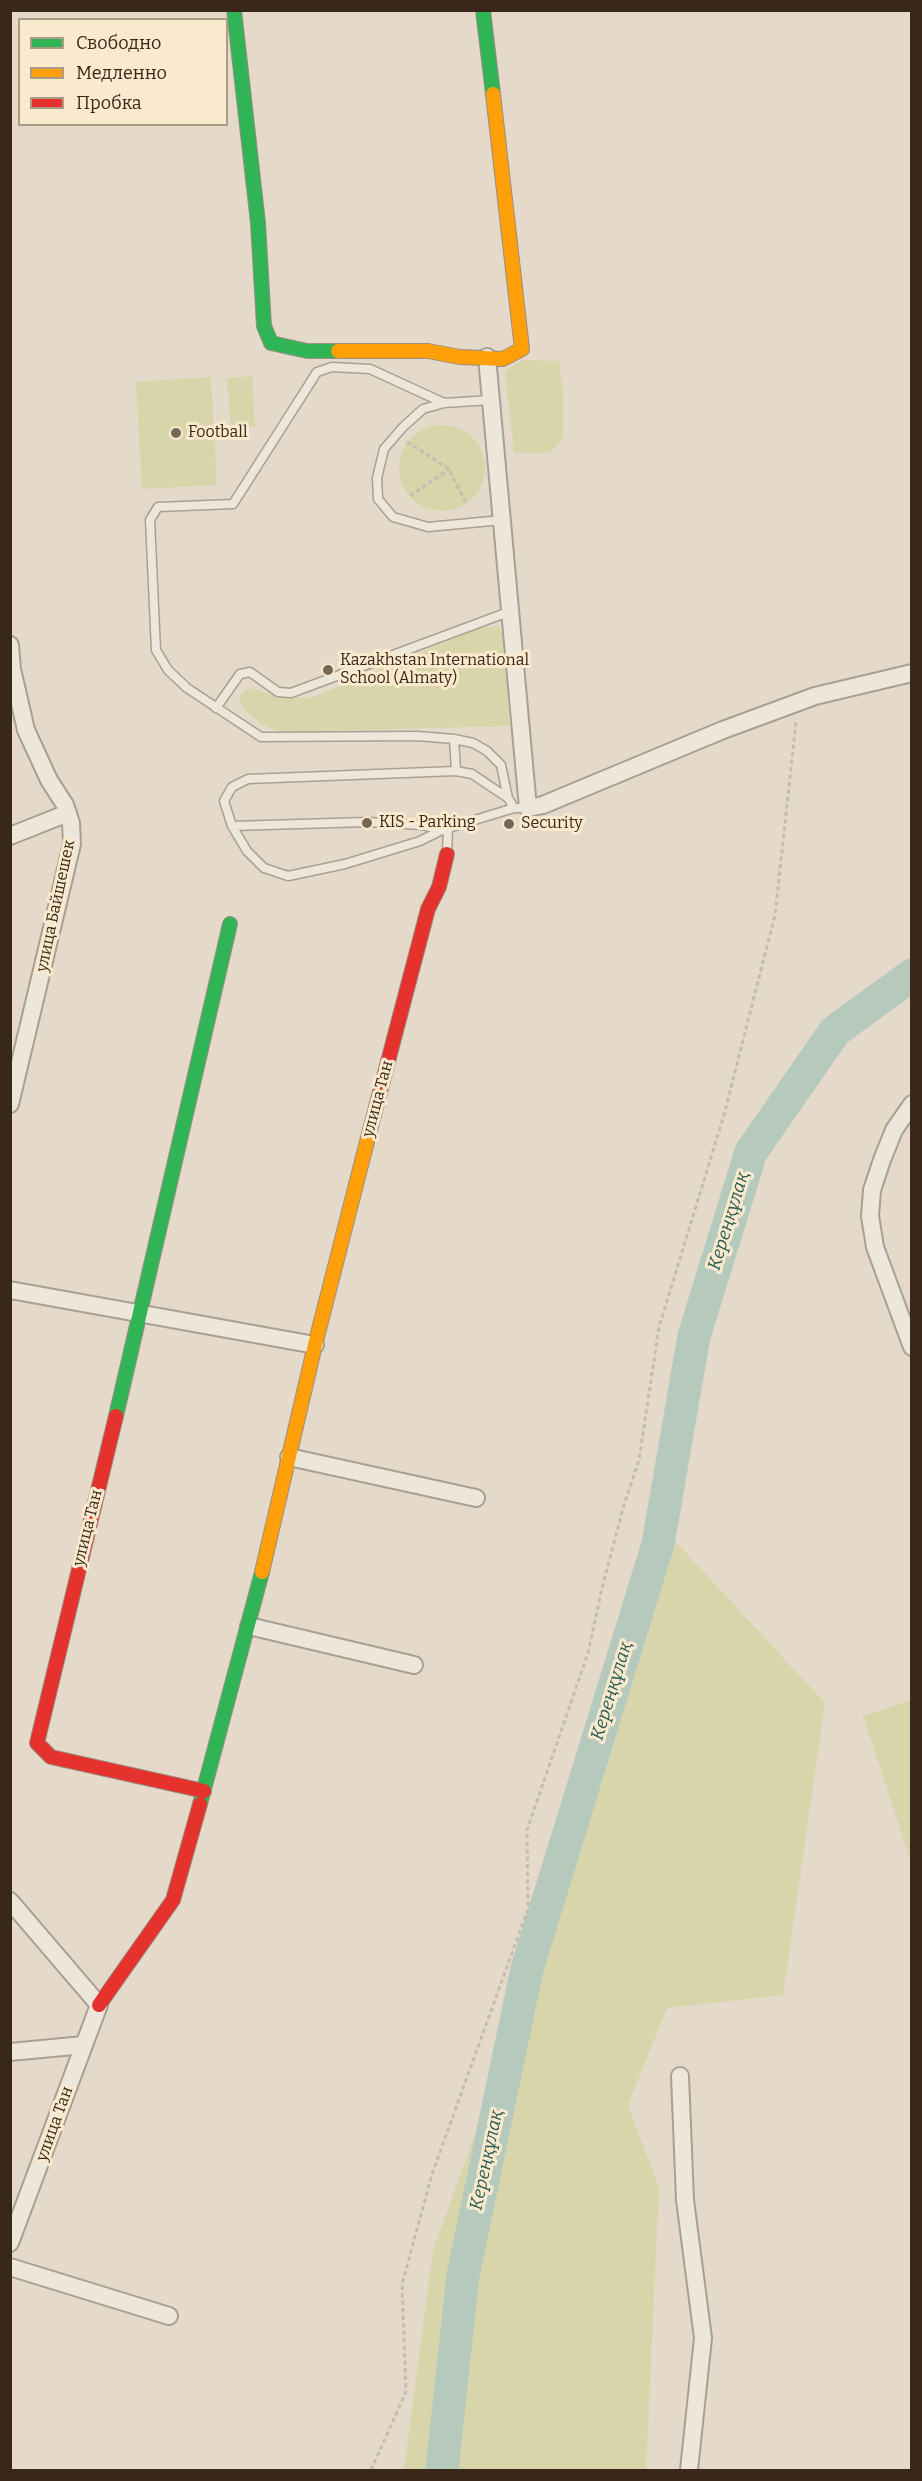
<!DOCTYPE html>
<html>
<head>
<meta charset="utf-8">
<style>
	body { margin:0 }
	#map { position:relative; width:922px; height:2481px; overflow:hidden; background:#e5dac9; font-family:Bitter,serif }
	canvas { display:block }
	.frame { position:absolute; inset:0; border:12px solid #39271a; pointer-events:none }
	.legend { position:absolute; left:18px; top:18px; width:210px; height:108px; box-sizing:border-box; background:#f9e9cd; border:2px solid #ac9b85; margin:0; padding:8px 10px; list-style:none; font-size:18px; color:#39271a }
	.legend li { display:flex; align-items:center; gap:12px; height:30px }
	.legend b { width:30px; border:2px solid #ac9b85 }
</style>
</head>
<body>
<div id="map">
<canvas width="922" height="2481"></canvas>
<div class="frame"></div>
<ul class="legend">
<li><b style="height:8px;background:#30b455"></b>Свободно</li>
<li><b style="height:8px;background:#ff9f0a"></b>Медленно</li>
<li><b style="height:8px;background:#e5322d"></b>Пробка</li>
</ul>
</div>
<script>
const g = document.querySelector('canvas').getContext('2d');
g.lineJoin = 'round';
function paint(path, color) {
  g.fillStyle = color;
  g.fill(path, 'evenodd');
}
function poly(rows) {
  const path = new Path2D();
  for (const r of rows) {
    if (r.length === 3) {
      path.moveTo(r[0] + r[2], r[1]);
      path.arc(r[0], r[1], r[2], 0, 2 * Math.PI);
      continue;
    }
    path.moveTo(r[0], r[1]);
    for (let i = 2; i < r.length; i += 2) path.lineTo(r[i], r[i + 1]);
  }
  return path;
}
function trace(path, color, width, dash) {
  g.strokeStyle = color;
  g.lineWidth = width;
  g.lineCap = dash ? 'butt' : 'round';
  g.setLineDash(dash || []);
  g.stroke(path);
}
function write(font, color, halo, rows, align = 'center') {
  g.font = font + ' Bitter,serif';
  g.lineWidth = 6;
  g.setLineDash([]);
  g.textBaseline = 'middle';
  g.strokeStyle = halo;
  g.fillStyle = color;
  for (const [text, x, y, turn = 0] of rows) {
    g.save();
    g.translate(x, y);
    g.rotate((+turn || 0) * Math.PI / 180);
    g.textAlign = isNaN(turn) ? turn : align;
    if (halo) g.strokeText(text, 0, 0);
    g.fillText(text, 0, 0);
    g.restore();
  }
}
const green = poly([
	[523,360,559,361,563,391,563,438,550,453,514,453,505,371],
	[252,376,255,426,231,428,227,378],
	[211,377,217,485,142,489,136,382],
	[442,468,43],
	[499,626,502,633,510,726,282,732,262,725,244,709,239,700,242,693,251,688,282,697,311,698,479,628],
	[676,1542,825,1703,783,1995,667,2008,628,2105,659,2188,646,2470,404,2470,433,2250,600,1789],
	[911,1700,912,1700,911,1862,863,1716]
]);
const river = poly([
	[442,2470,463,2275,527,1969,658,1544,694,1336,751,1152,835,1031,912,975]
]);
const path = poly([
	[407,442,449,469,466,503],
	[410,496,449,469],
	[371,2470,406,2392,402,2284,432,2174,528,1909,527,1830,588,1653,602,1588,624,1505,639,1460,659,1327,724,1115,775,915,796,722]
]);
const lane = poly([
	[491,400,444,403,423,409,403,427,384,449,377,478,378,499,393,517,428,527,502,520],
	[444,403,370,369,332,367,317,372,233,504,158,507,150,520,156,650,168,670,187,688,261,737,417,736,454,739,456,771],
	[216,708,240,674,250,672,278,692,291,693,511,611],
	[454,739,473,743,487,751,501,765,508,798],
	[514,808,508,798,472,774,456,771,248,779,232,787,224,801,232,826,247,851,264,868,288,876,345,864,420,841,442,830,514,808,528,808],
	[232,826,367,822,422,825,442,830],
	[447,854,448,828]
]);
const street = poly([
	[487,357,528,808,543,805,723,730,815,696,912,673],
	[10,645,12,669,26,730,49,780,65,805,71,823,72,844,10,1104],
	[10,836,68,813],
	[912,1104,894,1130,882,1160,872,1190,870,1216,875,1247,912,1347],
	[10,1290,315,1345],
	[289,1457,476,1498],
	[249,1626,414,1665],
	[10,1901,99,2005,10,2243],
	[10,2052,84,2045],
	[680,2076,685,2200,703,2338,689,2470],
	[10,2267,169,2316]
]);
const fast = poly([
	[234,10,258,223,264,326,271,343,307,351,338,351],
	[483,10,493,94],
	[116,1416,230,924],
	[200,1804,262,1572]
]);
const slow = poly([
	[338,351,428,351,460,357,503,359,522,349,493,94],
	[262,1572,315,1345,370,1130]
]);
const jam = poly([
	[370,1130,428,909,439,887,447,854],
	[116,1416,37,1743,51,1757,204,1791],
	[99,2005,173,1900,200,1804]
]);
const markers = [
	[176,433,6,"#756657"],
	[328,670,6,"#756657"],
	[367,823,6,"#756657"],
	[509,824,6,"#756657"]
];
const poiNames = [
	["Football",188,433],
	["Kazakhstan International",340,661],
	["School (Almaty)",340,679],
	["KIS - Parking",379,823],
	["Security",521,824]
];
const streetNames = [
	["улица Байшешек",56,906,-78],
	["улица Тан",378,1099,-75],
	["улица Тан",88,1528,-76],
	["улица Тан",55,2124,-70]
];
const waterNames = [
	["Кереңқұлақ",729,1221,-73],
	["Кереңқұлақ",612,1691,-73],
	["Кереңқұлақ",487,2160,-78]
];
paint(green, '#d8d5aa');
trace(river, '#b5cabc', 33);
trace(lane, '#aa9f93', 11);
trace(street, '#aa9f93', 20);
trace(fast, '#998f83', 16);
trace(slow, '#998f83', 16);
trace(jam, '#998f83', 16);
trace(path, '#c5bdb2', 3, [4.5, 3]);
trace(lane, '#ede6db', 8);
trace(street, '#ede6db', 16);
trace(fast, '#30b455', 14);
trace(slow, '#ff9f0a', 14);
trace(jam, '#e5322d', 14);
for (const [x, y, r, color] of markers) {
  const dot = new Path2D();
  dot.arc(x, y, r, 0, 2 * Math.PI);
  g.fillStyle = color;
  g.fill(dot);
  trace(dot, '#f9e9cd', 2);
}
write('16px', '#39271a', '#f9e9cd', poiNames, 'left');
write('16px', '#39271a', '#f9e9cd', streetNames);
write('italic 18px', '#285b54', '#f9e9cd', waterNames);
</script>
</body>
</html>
